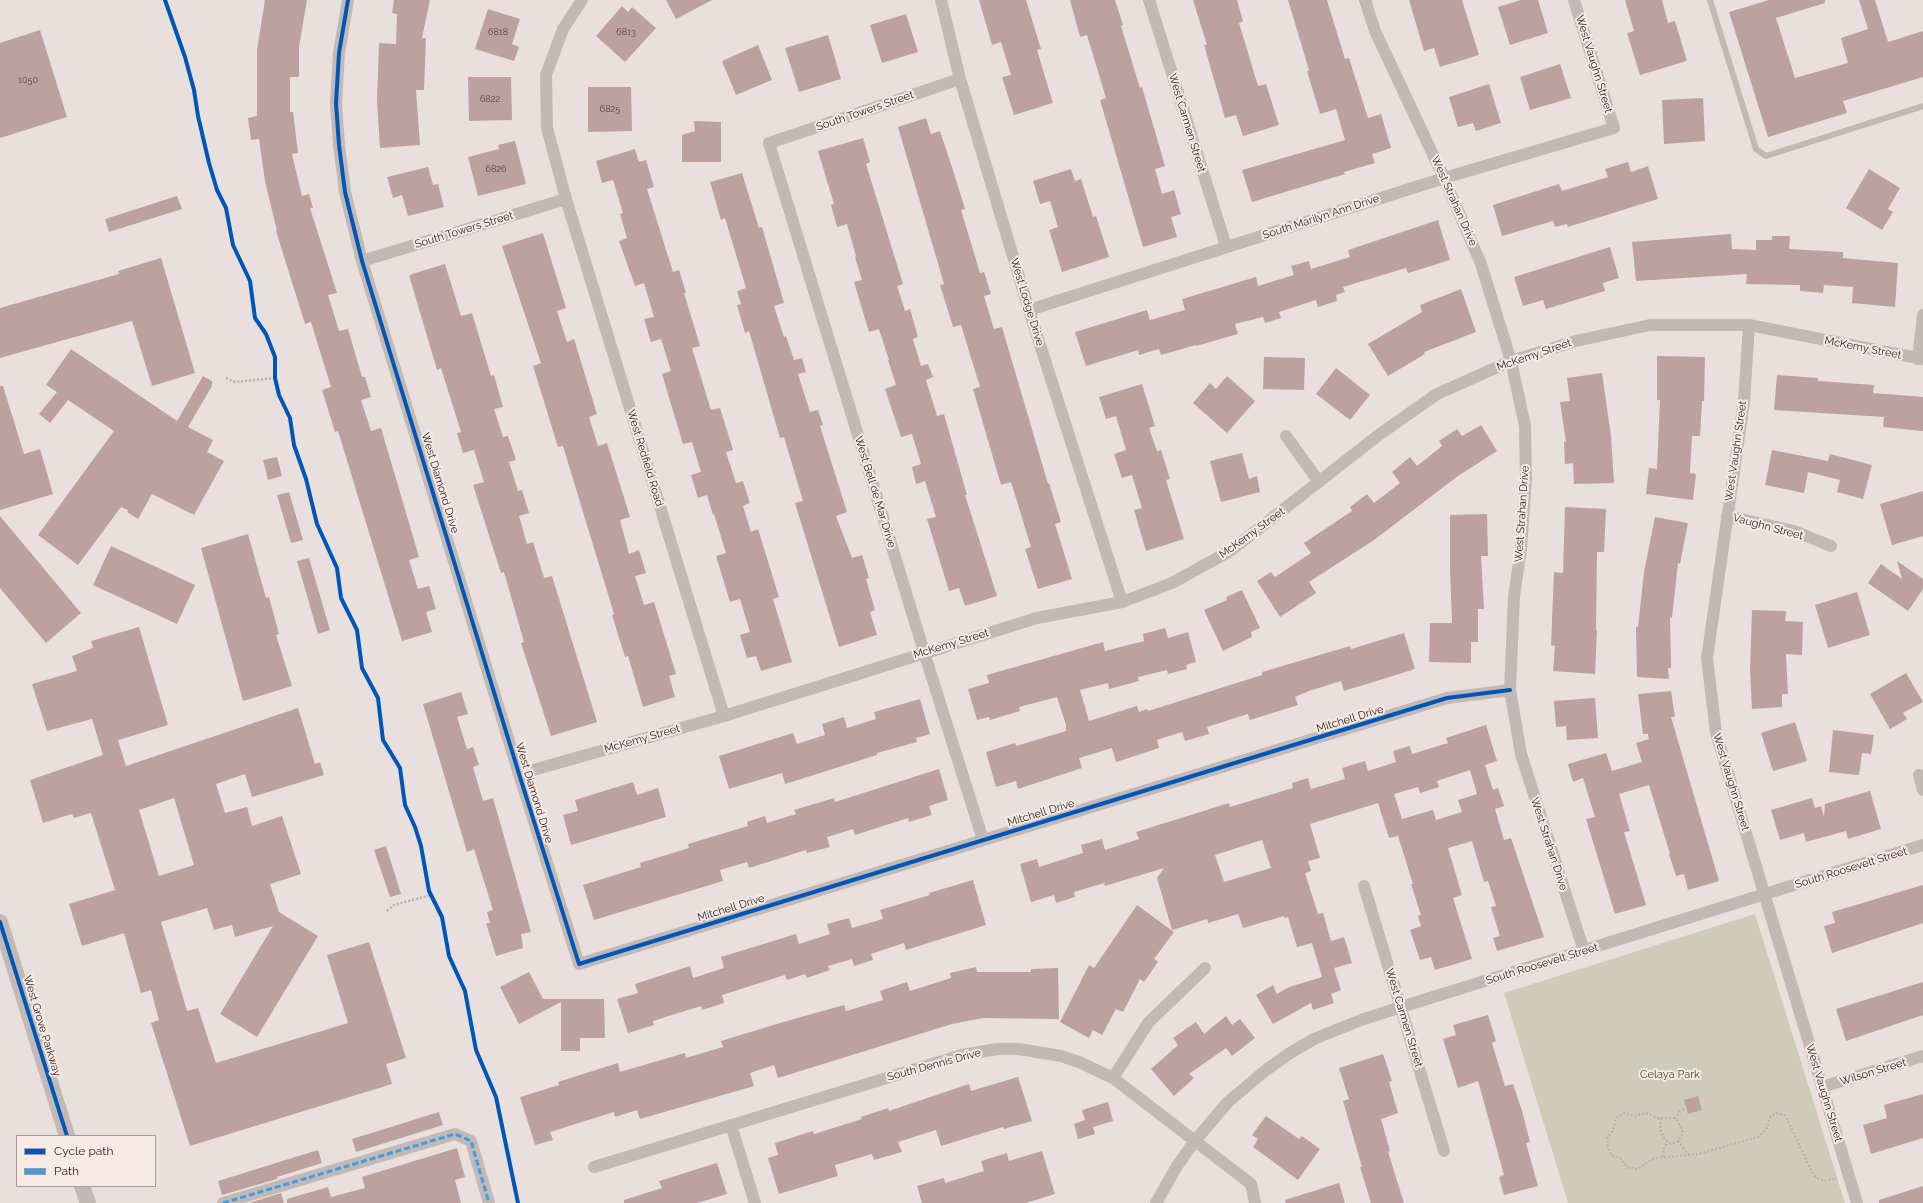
<!DOCTYPE html>
<html>
<head>
<meta charset="utf-8">
<style>
	body { margin:0 }
	#map { position:relative; width:1923px; height:1203px; overflow:hidden; background:#e9e0dd; font-family:Raleway,sans-serif }
	canvas { display:block }
	.legend { position:absolute; left:16px; top:1135px; width:140px; height:52px; box-sizing:border-box; background:#f7e9e3; border:1px solid #a89b97; margin:0; padding:5px 7px; list-style:none; font-size:12px; color:#322625 }
	.legend li { display:flex; align-items:center; gap:8px; height:20px }
	.legend b { width:20px; border:1px solid #a89b97 }
</style>
</head>
<body>
<div id="map">
<canvas width="1923" height="1203"></canvas>
<ul class="legend">
<li><b style="height:5px;background:#0057b8"></b>Cycle path</li>
<li><b style="height:5px;background:#3e9ce0"></b>Path</li>
</ul>
</div>
<script>
const g = document.querySelector('canvas').getContext('2d');
g.lineJoin = 'round';
function paint(path, color) {
  g.fillStyle = color;
  g.fill(path, 'evenodd');
}
function poly(rows) {
  const path = new Path2D();
  for (const r of rows) {
    path.moveTo(r[0], r[1]);
    for (let i = 2; i < r.length; i += 2) path.lineTo(r[i], r[i + 1]);
  }
  return path;
}
function trace(path, color, width, dash) {
  g.strokeStyle = color;
  g.lineWidth = width;
  g.lineCap = dash ? 'butt' : 'round';
  g.setLineDash(dash || []);
  g.stroke(path);
}
function write(font, color, halo, rows, align = 'center') {
  g.font = font + ' Raleway,sans-serif';
  g.lineWidth = 4;
  g.setLineDash([]);
  g.textBaseline = 'middle';
  g.strokeStyle = halo;
  g.fillStyle = color;
  for (const [text, x, y, turn = 0] of rows) {
    g.save();
    g.translate(x, y);
    g.rotate((+turn || 0) * Math.PI / 180);
    g.textAlign = isNaN(turn) ? turn : align;
    if (halo) g.strokeText(text, 0, 0);
    g.fillText(text, 0, 0);
    g.restore();
  }
}
const green = poly([
	[1755,914,1845,1203,1568,1203,1504,993]
]);
const building = poly([
	[265,0,307,0,299,47,299,77,290,77,290,112,293,112,298,153,292,154,302,196,309,194,313,208,310,208,337,293,328,295,339,331,348,329,362,377,365,377,371,397,361,400,371,431,381,428,394,472,419,557,409,560,418,589,429,586,436,609,426,612,432,632,402,641,338,431,335,432,322,390,331,387,311,322,305,324,276,231,277,231,265,181,259,139,251,140,248,118,257,116,257,50],
	[394,0,430,0,422,38,426,38,424,90,416,90,420,145,380,148,377,101,379,43,396,44,397,14,392,13],
	[666,0,712,0,676,19],
	[979,0,1026,0,1041,49,1037,50,1053,103,1014,115,1002,77,1011,75,1001,42,992,45],
	[1070,0,1115,0,1123,25,1121,26,1140,88,1142,87,1165,166,1155,169,1162,194,1174,190,1181,214,1171,217,1177,237,1143,247,1100,100,1106,98,1087,35,1080,37],
	[1193,0,1237,0,1243,21,1239,23,1258,86,1266,84,1279,125,1243,136,1236,115,1225,118,1204,45,1207,45],
	[1288,0,1327,0,1345,59,1349,58,1368,118,1381,114,1391,148,1372,154,1375,163,1344,172,1345,174,1252,202,1242,170,1345,140,1336,109,1320,114,1307,71,1309,70],
	[1409,0,1462,0,1479,55,1440,67,1434,48,1424,51],
	[1521,0,1538,0,1548,33,1510,45,1498,7],
	[1625,0,1662,0,1668,23,1675,21,1687,61,1640,75,1627,33,1634,31],
	[1769,0,1825,0,1825,3,1776,18,1795,78,1848,63,1841,38,1868,29,1859,0,1875,0,1888,42,1923,31,1923,77,1843,101,1847,113,1768,137,1729,12],
	[622,6,628,12,632,7,656,28,625,62,596,36],
	[488,9,520,19,512,44,519,47,514,61,475,49],
	[906,14,918,52,882,63,870,25],
	[40,30,67,117,0,138,0,43],
	[828,35,841,79,799,92,785,48],
	[758,45,772,80,736,95,722,61],
	[1560,64,1571,98,1530,110,1520,77],
	[468,77,511,77,512,120,469,121],
	[1489,84,1501,123,1476,131,1473,123,1458,127,1449,97],
	[588,87,631,87,632,131,588,132],
	[1703,98,1705,141,1664,144,1662,100],
	[926,118,931,134,940,131,952,167,965,209,961,210,980,273,984,272,991,294,984,296,994,329,1002,327,1048,484,1049,483,1061,522,1055,524,1072,579,1038,589,1025,549,1031,547,1011,482,1001,485,973,389,980,387,961,325,953,327,940,285,944,284,898,127],
	[694,121,721,122,721,162,682,162,682,135,695,131],
	[863,138,870,162,866,164,903,284,897,286,905,311,910,309,918,337,913,339,921,366,928,364,933,377,926,380,937,416,944,414,967,495,965,495,997,596,965,606,959,588,949,591,927,519,936,517,925,481,916,484,912,467,921,464,912,434,901,437,885,389,896,385,888,360,889,360,879,329,869,332,854,282,862,280,855,257,856,256,847,224,837,227,831,205,834,204,818,151],
	[515,141,526,184,478,196,468,157,499,149,498,145],
	[635,149,639,162,646,160,654,187,647,189,673,272,679,270,686,293,684,293,700,346,692,348,711,410,720,408,733,450,726,452,736,483,743,481,750,503,743,506,751,532,758,529,779,597,773,599,792,662,761,671,756,656,747,658,740,635,750,632,740,599,730,602,716,556,726,553,714,514,713,515,707,495,698,498,691,475,701,472,692,442,683,444,662,374,671,371,661,339,651,342,644,319,654,317,644,283,635,286,619,241,627,238,620,214,623,213,613,180,602,183,596,161],
	[1628,162,1631,172,1648,166,1658,199,1568,227,1567,224,1555,227,1553,221,1502,236,1493,205,1559,184,1562,191,1608,177,1605,169],
	[428,167,433,185,438,184,444,207,408,216,402,195,393,198,387,177],
	[1071,169,1075,181,1081,179,1093,217,1096,216,1109,257,1062,272,1049,230,1058,227,1050,201,1040,204,1033,181],
	[1869,169,1900,188,1888,209,1893,212,1882,230,1846,208],
	[742,173,759,228,762,227,784,303,774,306,784,337,786,336,794,360,802,358,806,372,798,374,810,412,818,410,823,425,820,426,847,512,836,516,852,558,862,555,869,578,866,579,875,610,870,612,877,635,839,647,795,503,803,501,784,437,780,438,749,331,745,333,737,305,741,304,737,291,746,288,725,218,721,220,710,182],
	[177,196,182,209,109,232,105,219],
	[1438,220,1450,260,1408,273,1406,268,1343,287,1345,292,1336,295,1337,301,1318,307,1316,300,1279,312,1281,318,1265,323,1263,317,1235,324,1238,334,1196,346,1196,345,1161,355,1159,349,1139,355,1138,350,1086,366,1075,332,1147,310,1150,320,1185,310,1182,299,1256,277,1258,286,1294,275,1291,266,1309,261,1311,269,1350,257,1348,250],
	[543,233,566,308,557,311,567,342,574,339,597,414,589,417,598,446,607,443,630,517,620,520,629,554,639,550,646,573,635,576,644,605,654,602,676,674,669,676,675,697,643,707,628,656,625,657,612,615,614,614,563,446,558,447,533,366,541,363,502,246],
	[1731,234,1732,249,1756,250,1756,240,1772,240,1772,236,1790,236,1789,249,1843,252,1843,258,1898,263,1895,307,1852,303,1853,287,1824,285,1823,293,1800,291,1800,285,1746,284,1747,274,1636,281,1632,242],
	[1610,247,1619,278,1603,283,1605,291,1546,309,1543,300,1523,306,1514,277],
	[161,258,195,373,152,386,132,321,0,358,0,308,119,274,118,271],
	[445,264,461,316,472,313,491,376,494,375,503,407,494,409,503,437,508,436,516,460,509,462,518,491,522,490,529,513,519,516,527,544,533,542,544,578,552,576,597,722,551,736,521,643,524,642,504,572,501,573,473,485,484,482,474,450,463,453,457,433,461,432,441,368,437,370,409,275],
	[1461,289,1476,332,1424,352,1425,354,1388,376,1368,344,1422,312,1420,305],
	[71,349,177,421,203,376,212,381,212,386,188,427,213,440,207,452,224,461,194,515,152,494,138,519,127,512,128,510,121,507,78,565,38,535,114,431,68,400,50,423,39,414,57,392,46,385],
	[1657,356,1705,357,1704,401,1702,401,1700,436,1692,436,1690,473,1696,474,1693,500,1646,494,1649,468,1657,469,1660,400,1657,400],
	[1264,357,1305,358,1304,390,1263,389],
	[1336,368,1370,395,1350,420,1316,394],
	[1602,373,1611,436,1614,483,1574,484,1573,463,1565,464,1564,442,1566,442,1560,402,1570,401,1567,378],
	[1777,375,1818,378,1818,381,1874,385,1873,393,1923,397,1923,431,1883,427,1884,417,1774,410],
	[1227,376,1255,401,1227,433,1193,403,1210,383,1216,389],
	[1142,384,1155,426,1149,428,1157,451,1161,450,1170,479,1166,480,1184,539,1146,551,1134,510,1142,508,1132,475,1122,478,1114,454,1126,450,1116,416,1106,419,1099,397],
	[0,386,3,386,24,454,40,449,53,494,0,510],
	[1481,425,1497,451,1458,476,1374,540,1309,582,1316,593,1280,617,1257,581,1271,572,1275,577,1311,553,1304,543,1352,511,1350,507,1367,494,1374,503,1400,483,1392,472,1410,457,1417,466,1442,446,1439,441,1457,429,1462,436],
	[1772,450,1828,461,1830,454,1872,465,1863,499,1837,492,1840,480,1808,472,1804,493,1765,485],
	[1242,453,1249,479,1257,476,1260,492,1221,502,1210,461],
	[277,457,282,476,268,480,263,460],
	[1923,491,1923,536,1892,545,1880,504],
	[289,492,303,540,291,543,277,495],
	[1565,507,1606,509,1604,552,1597,552,1596,630,1597,630,1595,674,1553,671,1555,646,1551,645,1554,572,1563,573],
	[1487,514,1488,556,1481,556,1484,609,1478,609,1478,642,1471,642,1471,663,1429,662,1430,623,1452,623,1450,567,1450,515],
	[0,516,81,613,46,643,0,588],
	[1655,517,1688,523,1680,564,1678,563,1672,618,1670,617,1671,668,1668,668,1669,679,1637,677,1636,627,1638,627,1644,572],
	[248,534,266,598,269,597,279,634,276,635,292,686,243,701,201,548],
	[111,546,195,585,177,624,93,585],
	[309,558,330,630,318,634,297,561],
	[1897,561,1923,579,1923,589,1908,611,1868,583,1881,564,1902,579],
	[1242,590,1260,628,1251,632,1252,637,1223,651,1204,610,1227,600,1226,597],
	[1857,592,1870,635,1828,648,1815,605],
	[1752,610,1786,611,1785,621,1803,622,1802,655,1786,654,1788,694,1782,694,1782,707,1752,709,1750,670],
	[139,627,168,725,118,740,126,766,298,708,315,764,320,762,324,775,252,797,245,774,216,784,225,813,247,807,252,826,282,816,301,874,270,884,279,912,318,936,257,1037,220,1014,273,926,235,937,232,925,214,930,207,908,161,922,187,1011,198,1008,216,1063,348,1023,327,955,369,942,406,1058,386,1064,392,1084,190,1146,151,1023,159,1020,151,990,141,993,124,933,82,946,69,904,115,890,91,813,74,818,72,814,43,823,30,780,103,755,92,719,47,731,32,684,77,671,72,656,93,648,91,641],
	[174,798,194,865,159,876,139,810],
	[1165,628,1168,638,1188,632,1196,662,1186,665,1187,669,1168,674,1167,670,1138,677,1139,681,1109,689,1108,683,1080,690,1089,721,1137,706,1139,712,1147,709,1148,711,1262,675,1262,672,1350,646,1351,649,1404,633,1415,669,1344,691,1341,681,1309,691,1295,697,1298,705,1250,720,1248,714,1207,727,1209,734,1185,741,1182,732,1157,740,1159,748,1116,762,1112,748,1079,758,1082,768,1018,789,1016,781,996,787,986,752,1015,743,1016,746,1066,731,1066,725,1057,697,1019,707,1020,711,990,720,989,717,977,720,968,689,989,683,987,675,1103,642,1105,651,1144,641,1143,634],
	[1906,673,1923,702,1903,713,1907,719,1890,729,1870,694],
	[1671,691,1675,717,1671,717,1719,881,1688,890,1684,874,1676,876,1669,854,1670,854,1649,785,1619,794,1630,831,1624,832,1646,905,1615,914,1586,819,1595,817,1583,778,1573,782,1568,764,1606,753,1612,771,1642,762,1636,743,1649,739,1648,734,1643,734,1638,694],
	[461,692,468,714,457,717,467,749,473,747,479,765,473,767,483,801,493,798,531,932,521,934,523,948,496,956,486,923,490,923,487,912,493,910,474,849,467,852,423,704],
	[1595,698,1598,738,1567,740,1566,726,1556,727,1554,701],
	[920,699,930,734,916,738,917,742,877,753,877,755,785,784,782,773,729,789,719,756,793,733,797,744,825,735,822,724,844,717,847,728,876,719,874,712],
	[1795,722,1807,761,1773,771,1761,733],
	[1486,725,1497,761,1485,765,1493,790,1498,788,1504,806,1495,809,1504,840,1511,838,1544,937,1497,951,1493,938,1500,936,1491,907,1496,906,1488,881,1484,882,1472,841,1448,848,1462,895,1453,898,1472,959,1435,970,1431,957,1420,960,1410,930,1421,926,1418,916,1421,915,1411,884,1413,884,1398,836,1389,838,1378,803,1310,824,1320,858,1308,861,1311,871,1305,873,1318,914,1323,913,1331,941,1344,937,1352,963,1334,968,1341,990,1331,994,1334,1003,1313,1010,1311,1003,1273,1024,1256,995,1273,985,1277,994,1289,987,1322,977,1312,943,1297,947,1288,917,1284,918,1284,916,1243,928,1238,914,1208,923,1207,919,1172,930,1157,878,1164,868,1105,886,1104,883,1074,892,1075,897,1056,903,1054,895,1031,902,1020,864,1037,859,1039,867,1083,853,1081,845,1102,839,1105,850,1139,839,1136,832,1229,803,1230,807,1293,788,1292,783,1308,778,1311,789,1345,779,1342,768,1365,761,1368,771,1396,762,1393,751,1410,746,1412,754,1448,743,1446,738],
	[1470,770,1477,794,1458,800,1462,812,1436,820,1433,810,1402,819,1394,794,1418,787,1420,793,1439,787,1437,781],
	[1262,840,1271,868,1224,882,1215,855],
	[1833,730,1874,735,1871,754,1862,753,1859,775,1829,772],
	[939,769,948,800,929,806,932,815,909,822,908,818,855,835,853,829,827,837,830,847,807,853,806,850,749,868,747,862,720,870,723,881,594,920,583,885,641,867,640,863,689,848,688,844,748,826,747,822,765,816,767,823,796,814,794,810,834,798,835,802],
	[633,782,637,795,658,788,666,817,571,845,563,815,578,811,575,800],
	[1870,791,1881,829,1848,839,1846,831,1806,842,1804,833,1780,840,1771,810,1812,798,1815,808,1821,806,1824,817,1825,804],
	[386,846,401,894,390,897,374,850],
	[973,880,986,925,906,950,904,943,871,954,873,960,854,966,852,959,828,966,830,970,807,978,805,974,787,980,785,975,722,995,724,1003,702,1010,701,1006,653,1021,654,1025,628,1033,617,999,638,993,635,984,690,966,693,978,724,968,721,957,796,934,799,944,830,934,827,924,849,918,852,928,883,919,880,910,930,895,929,893],
	[1923,885,1923,923,1832,953,1824,926,1835,923,1832,912],
	[1137,905,1174,932,1154,959,1158,962,1144,982,1140,979,1123,1012,1116,1009,1102,1035,1093,1030,1089,1038,1060,1022,1089,965,1094,968],
	[976,967,977,972,1031,972,1031,969,1058,968,1059,1019,983,1018,952,1024,778,1078,774,1065,750,1073,754,1086,640,1119,637,1110,615,1117,614,1112,550,1132,553,1140,535,1145,520,1097,559,1085,558,1082,618,1063,620,1072,685,1053,686,1058,723,1047,721,1041,780,1023,844,1005,846,1011,883,1000,880,991,907,982,910,991,951,978,950,973],
	[529,972,543,999,604,999,605,1038,580,1038,580,1051,561,1051,561,1002,519,1024,500,987],
	[1923,982,1923,1015,1846,1041,1836,1009],
	[1488,1015,1496,1041,1492,1043,1505,1086,1513,1084,1522,1111,1530,1142,1526,1143,1538,1186,1504,1195,1499,1177,1504,1175,1478,1081,1458,1088,1443,1039,1456,1035,1453,1025],
	[1226,1016,1232,1025,1240,1019,1255,1038,1232,1056,1226,1048,1189,1074,1194,1078,1174,1096,1151,1069,1178,1045,1173,1038,1196,1022,1204,1034],
	[1383,1054,1392,1081,1389,1082,1398,1113,1381,1119,1390,1151,1388,1152,1404,1203,1371,1203,1360,1167,1362,1167,1343,1101,1349,1099,1339,1068],
	[1018,1077,1032,1121,1004,1129,1003,1127,941,1146,936,1130,898,1142,902,1152,874,1160,872,1154,835,1165,838,1176,779,1194,768,1158,778,1155,775,1143,813,1131,814,1134,862,1119,861,1117,888,1108,889,1111,969,1084,971,1091],
	[1923,1094,1923,1138,1871,1154,1863,1125,1887,1118,1884,1105],
	[1698,1096,1702,1110,1688,1114,1684,1100],
	[1108,1102,1113,1121,1093,1127,1095,1134,1078,1139,1074,1124,1085,1120,1082,1110],
	[439,1112,443,1125,356,1152,352,1139],
	[1266,1116,1299,1139,1302,1136,1320,1149,1298,1180,1253,1147,1258,1139,1252,1135],
	[457,1148,465,1177,455,1180,461,1203,287,1203,287,1199,328,1187,331,1197,365,1188,362,1177],
	[318,1150,322,1163,277,1177,277,1179,222,1195,218,1181],
	[1042,1151,1055,1194,1026,1203,922,1203,917,1186,944,1178,945,1183,984,1171,981,1161,1007,1153,1009,1161],
	[717,1163,727,1194,697,1203,624,1203,624,1200,662,1188,659,1181],
	[1339,1183,1345,1203,1286,1203,1285,1200],
	[1923,1186,1923,1203,1879,1203,1879,1200],
	[281,1193,284,1203,249,1203]
]);
const path = poly([
	[226,378,235,382,275,378],
	[387,911,394,905,431,895],
	[1661,1118,1660,1128,1664,1138,1671,1144,1678,1141],
	[1675,1119,1679,1112,1685,1108],
	[1689,1155,1678,1141,1683,1133,1677,1120,1674,1118,1658,1118,1646,1113,1635,1116,1624,1113,1616,1118,1613,1131,1607,1137,1608,1146,1611,1155,1620,1158,1627,1167,1638,1169,1652,1159,1658,1158,1698,1154,1758,1137,1766,1130,1770,1117,1776,1113,1784,1115,1787,1119,1812,1172,1817,1178,1824,1181,1837,1178],
	[1664,1157,1663,1150,1667,1143]
]);
const service = poly([
	[1710,0,1756,149,1766,156,1923,106]
]);
const minor = poly([
	[348,0,339,53,336,103,339,145,345,192,362,261,519,774,579,964,1447,698,1510,690],
	[582,0,563,29,546,75,547,128,566,199,724,716],
	[941,0,960,79,1029,310,1122,602],
	[1149,0,1226,246],
	[1365,0,1375,31,1444,178,1481,264,1511,361,1525,426,1526,479,1521,548,1514,597,1510,690,1521,754,1584,951],
	[960,79,769,143,924,652,983,840],
	[362,261,566,199],
	[1029,310,1444,178,1614,128,1574,0],
	[1749,325,1744,402,1707,658,1716,733,1857,1203],
	[1918,359,1923,315],
	[1286,436,1319,482],
	[1727,516,1794,531,1831,546],
	[519,774,724,716,1037,618,1122,602,1172,583,1230,551,1380,434,1437,394,1511,361,1576,341,1650,325,1749,325,1923,359],
	[1919,775,1923,790],
	[1364,886,1444,1151],
	[1113,1078,1148,1023,1205,968],
	[1822,1087,1923,1056],
	[731,1125,755,1203],
	[594,1167,962,1055,997,1049,1019,1049,1061,1056,1079,1062,1113,1078,1251,1184,1255,1203],
	[223,1203,455,1134,471,1141,489,1203],
	[1156,1203,1177,1166,1194,1142,1228,1102,1266,1070,1290,1053,1314,1039,1361,1020,1401,1007,1923,845]
]);
const tertiary = poly([
	[0,922,67,1136],
	[82,1186,88,1203]
]);
const quiet = poly([
	[223,1203,455,1134,471,1141,489,1203]
]);
const cycleway = poly([
	[165,0,185,57,194,90,198,116,209,163,217,190,226,208,233,245,250,281,255,318,266,334,275,357,275,378,279,395,290,418,294,445,306,479,317,524,337,568,341,598,357,630,362,668,378,698,383,740,400,768,405,805,415,827,421,846,429,891,442,917,449,956,465,991,476,1050,496,1097,518,1203],
	[348,0,339,53,336,103,339,145,345,192,362,261,519,774,579,964,1447,698,1510,690],
	[0,922,67,1136]
]);
const numberNames = [
	["6818",498,32],
	["6813",626,32],
	["1050",28,80],
	["6822",490,99],
	["6825",610,109],
	["6826",496,169]
];
const streetNames = [
	["West Vaughn Street",1594,64,73],
	["South Towers Street",865,111,-19],
	["West Carmen Street",1187,123,73],
	["West Strahan Drive",1454,201,66],
	["South Marilyn Ann Drive",1321,217,-18],
	["South Towers Street",464,230,-17],
	["West Lodge Drive",1027,302,73],
	["McKemy Street",1863,348,11],
	["McKemy Street",1534,355,-19],
	["West Vaughn Street",1736,451,-82],
	["West Redfield Road",645,458,73],
	["West Diamond Drive",440,483,73],
	["West Bell de Mar Drive",875,492,73],
	["West Strahan Drive",1522,514,-86],
	["Vaughn Street",1768,527,15],
	["McKemy Street",1252,533,-36],
	["McKemy Street",951,644,-17],
	["Mitchell Drive",1350,719,-17],
	["McKemy Street",642,739,-16],
	["West Vaughn Street",1731,782,73],
	["West Diamond Drive",534,793,73],
	["Mitchell Drive",1041,813,-17],
	["West Strahan Drive",1549,844,72],
	["South Roosevelt Street",1851,868,-17],
	["Mitchell Drive",731,908,-17],
	["South Roosevelt Street",1542,964,-17],
	["West Carmen Street",1404,1018,73],
	["West Grove Parkway",42,1026,73],
	["South Dennis Drive",934,1065,-15],
	["Wilson Street",1873,1072,-17],
	["West Vaughn Street",1824,1093,73]
];
const parkNames = [
	["Celaya Park",1670,1075]
];
paint(green, '#ceccb8');
paint(building, '#bca19f');
trace(path, '#bab1af', 2.5, [2, 2]);
trace(service, '#c2b9b6', 6);
trace(minor, '#c2b9b6', 12);
trace(tertiary, '#c2b9b6', 16);
trace(quiet, '#3e9ce0', 3, [6, 3]);
trace(cycleway, '#0057b8', 4);
write('9px', '#544544', null, numberNames);
write('11px', '#322625', '#f7e9e3', streetNames);
write('11px', '#494e2b', '#f7e9e3', parkNames);
</script>
</body>
</html>
